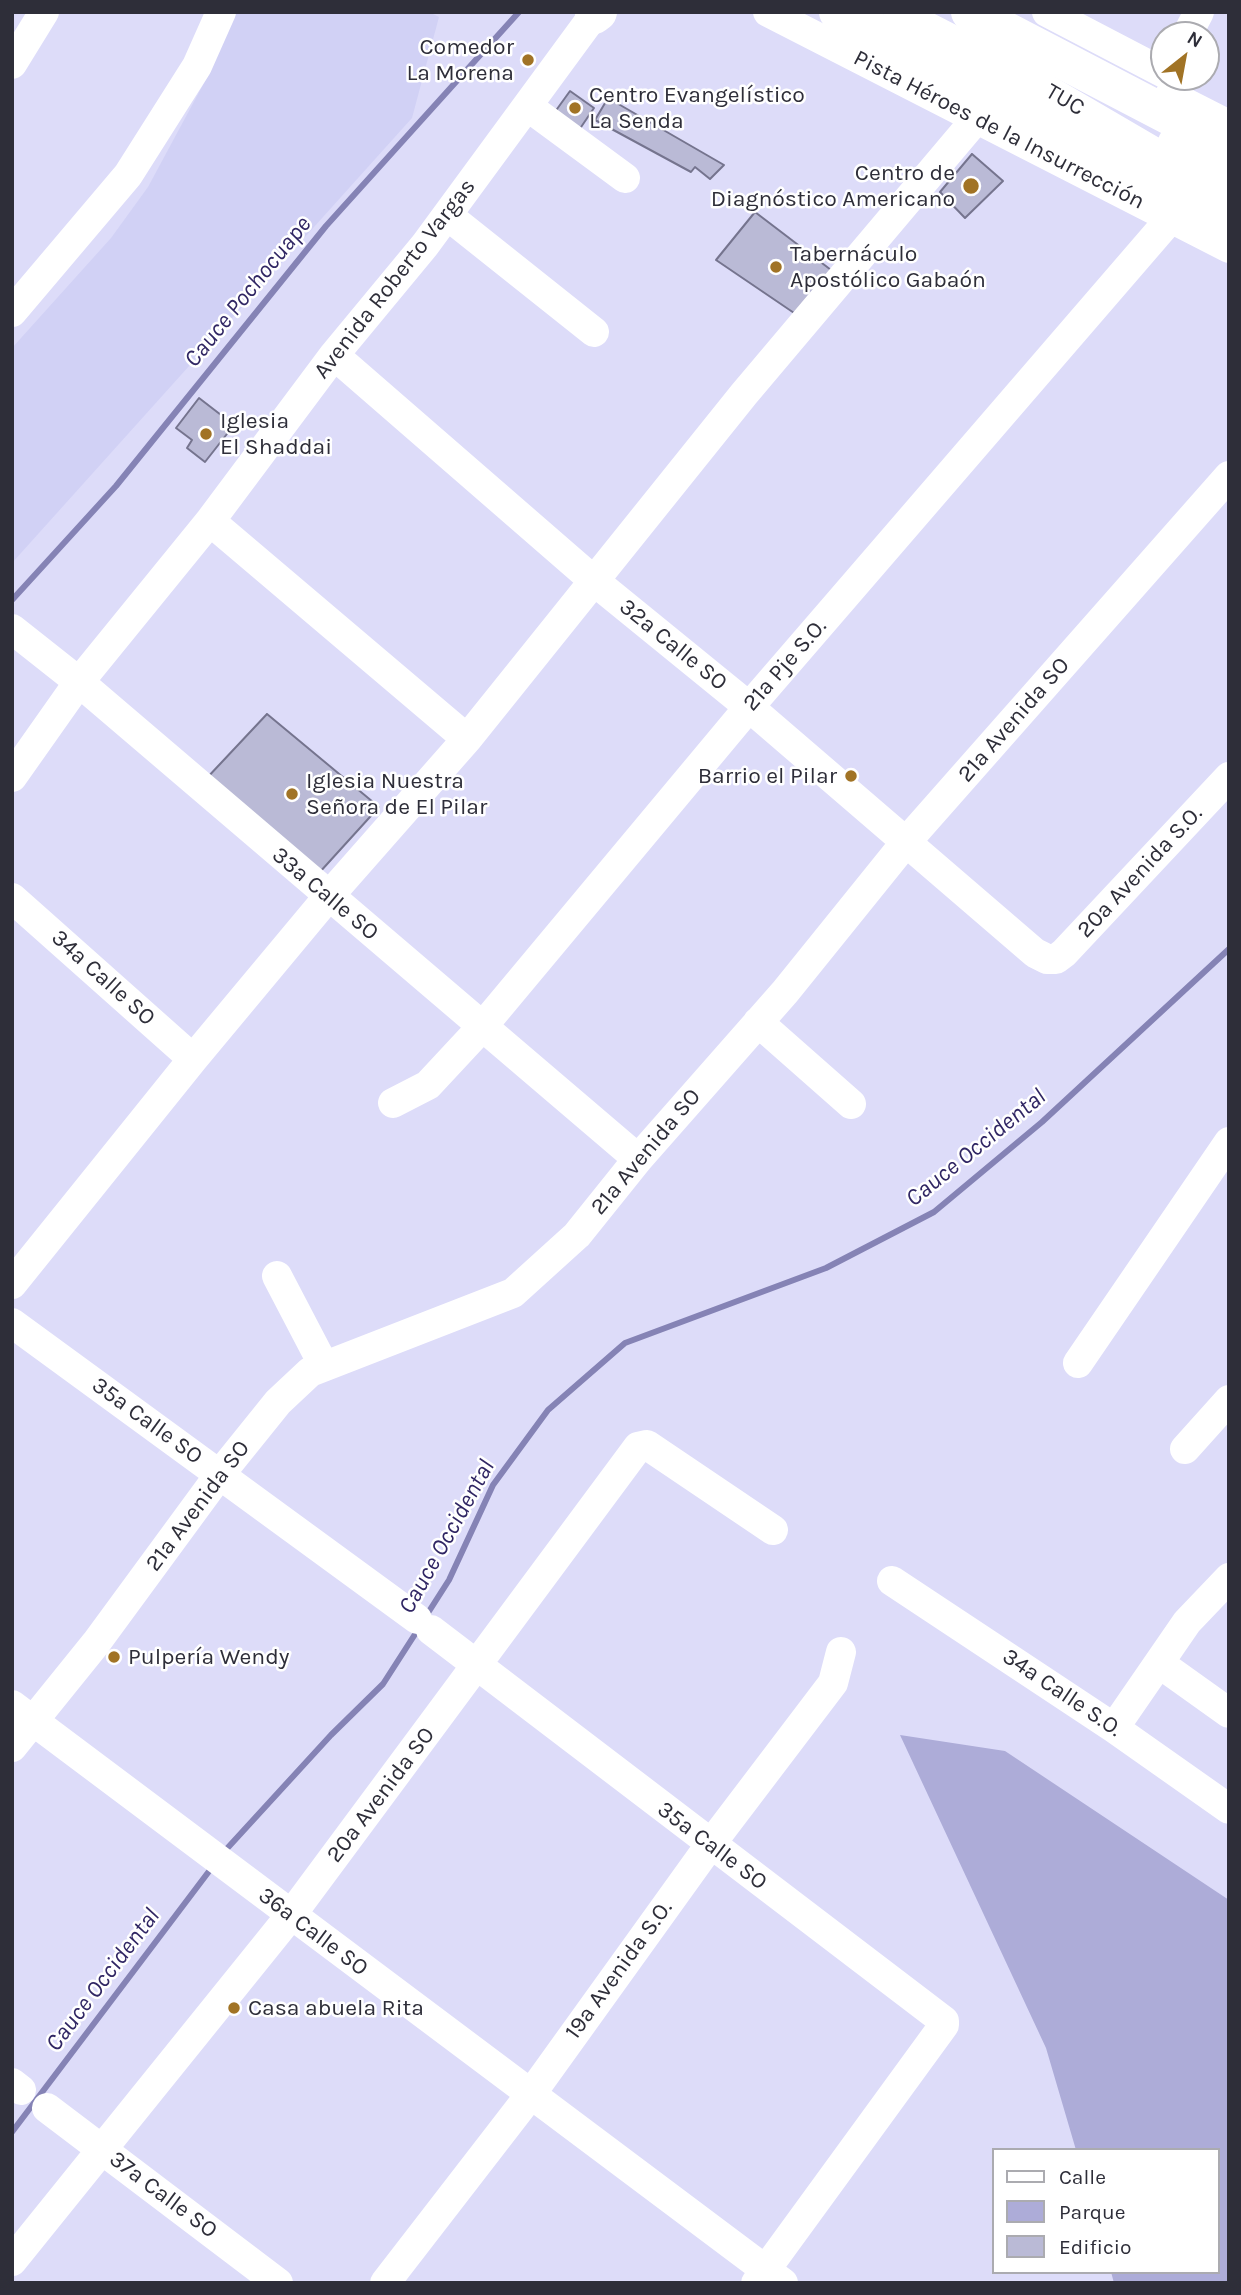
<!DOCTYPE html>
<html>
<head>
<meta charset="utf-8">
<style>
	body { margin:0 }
	#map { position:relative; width:1241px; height:2295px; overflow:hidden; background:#dddcf9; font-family:Karla,sans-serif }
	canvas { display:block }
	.frame { position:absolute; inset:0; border:14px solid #2e2e39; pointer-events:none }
	.legend { position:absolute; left:992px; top:2148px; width:228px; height:126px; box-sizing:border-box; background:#fff; border:2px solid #ababb0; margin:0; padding:9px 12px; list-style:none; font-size:21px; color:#2e2e39 }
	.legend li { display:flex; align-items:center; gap:14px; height:35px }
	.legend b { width:35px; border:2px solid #ababb0 }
	.north { position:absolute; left:1150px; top:21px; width:70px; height:70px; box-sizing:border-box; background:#fff; border:2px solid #ababb0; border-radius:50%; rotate:31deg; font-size:19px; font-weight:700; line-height:28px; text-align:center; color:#2e2e39 }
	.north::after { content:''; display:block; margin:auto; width:24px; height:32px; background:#a17325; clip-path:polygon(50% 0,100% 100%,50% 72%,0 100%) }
</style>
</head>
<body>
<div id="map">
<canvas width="1241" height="2295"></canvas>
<div class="frame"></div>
<ul class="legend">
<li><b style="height:9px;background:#fff"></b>Calle</li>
<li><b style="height:19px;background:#adacd8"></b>Parque</li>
<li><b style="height:19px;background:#babad6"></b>Edificio</li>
</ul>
<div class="north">N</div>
</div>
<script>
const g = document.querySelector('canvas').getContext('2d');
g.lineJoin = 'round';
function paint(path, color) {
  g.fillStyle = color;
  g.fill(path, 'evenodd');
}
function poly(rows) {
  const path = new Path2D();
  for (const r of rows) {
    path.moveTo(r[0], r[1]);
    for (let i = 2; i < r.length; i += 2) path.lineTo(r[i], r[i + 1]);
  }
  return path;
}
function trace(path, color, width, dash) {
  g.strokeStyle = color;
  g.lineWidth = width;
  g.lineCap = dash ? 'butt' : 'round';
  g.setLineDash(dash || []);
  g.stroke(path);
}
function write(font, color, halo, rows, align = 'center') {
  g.font = font + ' Karla,sans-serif';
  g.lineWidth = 5;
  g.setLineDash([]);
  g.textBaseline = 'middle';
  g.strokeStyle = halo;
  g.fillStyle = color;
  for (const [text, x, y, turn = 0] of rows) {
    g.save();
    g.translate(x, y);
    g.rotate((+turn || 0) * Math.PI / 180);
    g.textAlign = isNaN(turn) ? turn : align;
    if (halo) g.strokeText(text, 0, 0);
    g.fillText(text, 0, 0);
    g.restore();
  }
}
const built = poly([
	[236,12,429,12,439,17,412,118,12,563,12,348,111,238,148,187,211,70]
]);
const green = poly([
	[900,1735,1005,1751,1229,1900,1229,2283,1114,2283,1111,2272,1218,2272,1218,2150,1076,2150,1046,2048]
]);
const stream = poly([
	[12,600,116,486,326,226,519,12],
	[426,1616,449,1580,493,1485,548,1410,625,1343,826,1268,934,1212,1042,1122,1229,949],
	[222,1854,331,1735,383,1684,419,1628],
	[12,2132,213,1866]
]);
const building = poly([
	[570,91,594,108,577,133,552,116,570,91],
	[608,98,724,165,710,179,695,167,691,172,595,120,608,98],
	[972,154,1003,181,965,218,940,192,972,154],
	[755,212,835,273,800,317,716,260,755,212],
	[199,398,234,425,205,462,187,448,192,440,176,428,199,398],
	[267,714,379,807,319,873,205,780,267,714]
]);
const minor = poly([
	[768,12,1229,248],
	[898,12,1027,78,1229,196],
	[1047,12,1164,73],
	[1187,35,1199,12],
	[12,64,44,12],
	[1170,95,1229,125],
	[534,111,625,178],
	[1173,142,1229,171],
	[447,215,594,332],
	[12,312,128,175,197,66,221,12],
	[334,355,593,580,749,707,1035,953,1047,959,1056,959,1064,953,1229,777],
	[210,521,467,739],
	[12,629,79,682,638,1159],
	[12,777,79,682,210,521,334,355,425,245,596,12],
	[12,898,193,1059],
	[758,1022,851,1104],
	[393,1103,428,1085,482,1027,749,707,1171,218],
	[277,1276,324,1366],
	[12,1284,193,1059,328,897,467,739,744,394,977,118],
	[12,1323,417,1619],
	[1078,1363,1229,1142],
	[1185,1449,1229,1400],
	[892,1581,1114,1728,1229,1809],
	[431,1630,944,2021,944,2025,756,2283],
	[1159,1663,1229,1713],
	[12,1705,783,2283],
	[1114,1728,1187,1622,1229,1578],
	[12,1747,96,1643,220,1474,278,1402,310,1372,513,1293,577,1235,638,1159,785,992,906,842,1229,476],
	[12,2083,21,2090],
	[47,2108,278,2283],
	[12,2261,291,1915,638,1447,647,1445,773,1530],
	[385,2283,531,2094,710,1845,833,1683,841,1652]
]);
const major = poly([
	[838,12,1229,217],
	[970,12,1229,147],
	[594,15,598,12]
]);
const markers = [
	[528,60,7,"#a17325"],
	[575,108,7,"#a17325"],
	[971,186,9,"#a17325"],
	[776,267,7,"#a17325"],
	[206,434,7,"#a17325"],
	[851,776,7,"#a17325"],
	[292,794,7,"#a17325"],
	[114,1657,7,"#a17325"],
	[234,2008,7,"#a17325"]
];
const poiNames = [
	["Comedor",514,47,"right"],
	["La Morena",514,73,"right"],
	["Centro Evangelístico",589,95],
	["La Senda",589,121],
	["Centro de",955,173,"right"],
	["Diagnóstico Americano",955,199,"right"],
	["Tabernáculo",790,254],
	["Apostólico Gabaón",790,280],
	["Iglesia",220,421],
	["El Shaddai",220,447],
	["Barrio el Pilar",837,776,"right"],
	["Iglesia Nuestra",306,781],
	["Señora de El Pilar",306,807],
	["Pulpería Wendy",128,1657],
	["Casa abuela Rita",248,2008]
];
const streetNames = [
	["TUC",1065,100,30],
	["Pista Héroes de la Insurrección",999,130,27],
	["Avenida Roberto Vargas",395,279,-52],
	["32a Calle SO",673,645,39],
	["21a Pje S.O.",785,665,-49],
	["21a Avenida SO",1014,720,-49],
	["20a Avenida S.O.",1140,872,-47],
	["33a Calle SO",325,894,40],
	["34a Calle SO",103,978,42],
	["21a Avenida SO",646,1152,-50],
	["35a Calle SO",147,1421,36],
	["21a Avenida SO",198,1506,-53],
	["34a Calle S.O.",1062,1693,34],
	["20a Avenida SO",381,1795,-53],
	["35a Calle SO",712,1846,37],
	["36a Calle SO",313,1932,37],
	["19a Avenida S.O.",619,1970,-54],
	["37a Calle SO",163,2195,37]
];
const waterNames = [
	["Cauce Pochocuape",248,292,-51],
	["Cauce Occidental",976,1148,-39],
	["Cauce Occidental",447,1537,-61],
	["Cauce Occidental",103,1980,-53]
];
paint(built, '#d1d1f5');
paint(green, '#adacd8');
trace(stream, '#8583b5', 6);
paint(building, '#babad6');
trace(building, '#75748e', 2);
trace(minor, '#fff', 30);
trace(major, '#fff', 38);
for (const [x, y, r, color] of markers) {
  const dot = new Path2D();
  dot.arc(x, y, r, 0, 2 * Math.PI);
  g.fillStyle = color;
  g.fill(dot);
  trace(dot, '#fff', 2.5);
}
write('23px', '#2e2e39', '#fff', poiNames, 'left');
write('23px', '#2e2e39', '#fff', streetNames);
write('italic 24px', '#302664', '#fff', waterNames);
</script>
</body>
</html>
